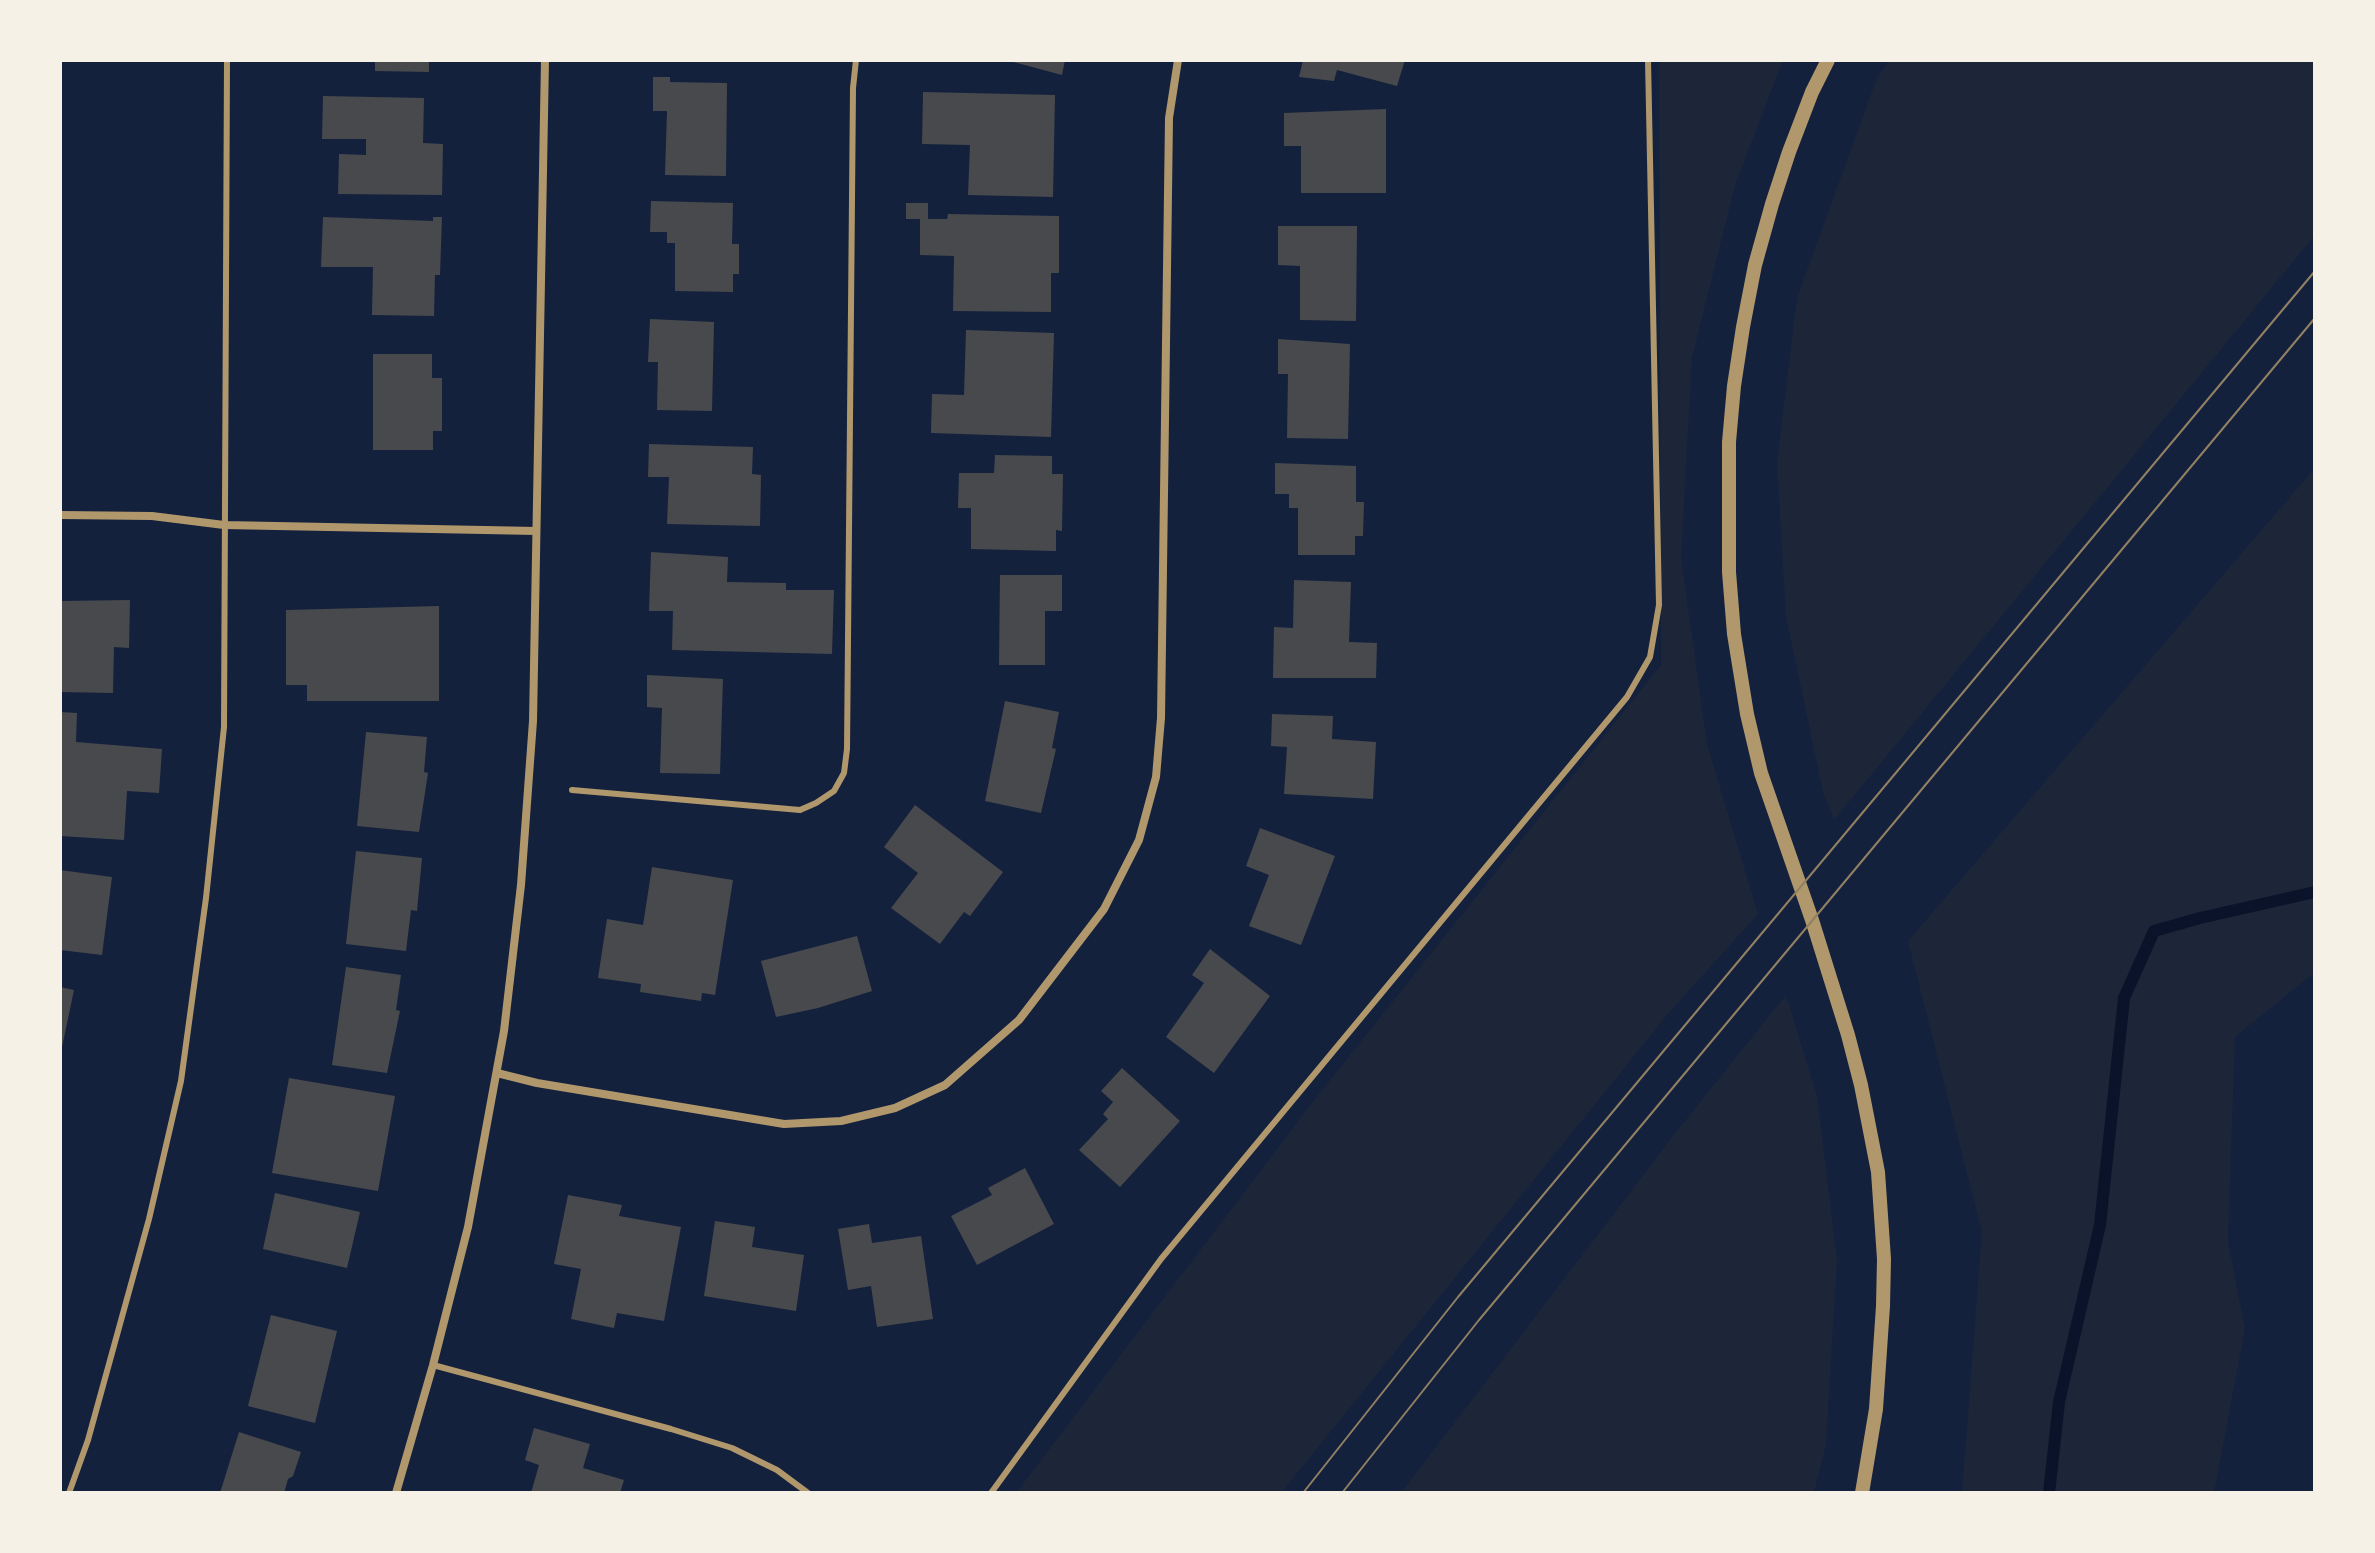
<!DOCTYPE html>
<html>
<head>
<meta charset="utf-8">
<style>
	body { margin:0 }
	#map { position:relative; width:2375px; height:1553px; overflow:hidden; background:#14213d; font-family:Helvetica,sans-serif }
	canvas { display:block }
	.frame { position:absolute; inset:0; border:62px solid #f6f1e7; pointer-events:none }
</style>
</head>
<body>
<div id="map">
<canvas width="2375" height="1553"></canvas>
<div class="frame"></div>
</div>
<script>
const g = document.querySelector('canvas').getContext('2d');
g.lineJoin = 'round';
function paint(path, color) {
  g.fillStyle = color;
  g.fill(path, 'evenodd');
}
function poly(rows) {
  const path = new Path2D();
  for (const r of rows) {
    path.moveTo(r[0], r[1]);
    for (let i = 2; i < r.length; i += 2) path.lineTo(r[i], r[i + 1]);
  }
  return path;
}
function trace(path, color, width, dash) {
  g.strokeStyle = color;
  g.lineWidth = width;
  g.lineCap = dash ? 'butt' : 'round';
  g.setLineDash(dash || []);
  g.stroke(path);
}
const green = poly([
	[1659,60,1783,60,1735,185,1692,357,1681,558,1707,744,1758,914,1667,1015,1281,1493,1016,1493,1315,1099,1661,665],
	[1889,60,2315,60,2315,235,1834,820,1823,792,1786,617,1777,462,1797,298,1877,78],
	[2315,468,2315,972,2235,1037,2228,1241,2245,1329,2214,1493,1962,1493,1982,1232,1908,941],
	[1786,995,1817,1096,1837,1260,1826,1444,1814,1493,1401,1493,1673,1136]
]);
const stream = poly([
	[2049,1493,2059,1402,2100,1225,2124,998,2154,931,2200,918,2315,892]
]);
const building = poly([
	[375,60,429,60,429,72,375,71],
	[1006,60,1065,60,1062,75],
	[1303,60,1405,60,1397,86,1337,70,1334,81,1299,77],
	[653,77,670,77,670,82,727,83,726,176,665,175,667,111,653,111],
	[923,92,1055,95,1053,197,968,195,970,145,922,144],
	[323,96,424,98,423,143,443,144,442,195,338,194,339,154,366,155,366,139,322,139],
	[1386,109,1386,193,1301,193,1301,146,1284,146,1284,113],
	[651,201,733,203,732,244,739,244,739,274,733,274,733,292,675,291,675,243,667,243,667,232,650,232],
	[906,203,928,203,928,219,947,219,948,214,1059,216,1059,273,1051,273,1051,312,953,311,954,256,920,255,920,219,906,219],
	[323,217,433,221,433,217,442,217,440,275,435,275,434,316,372,315,373,267,321,267],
	[1278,226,1357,226,1356,321,1300,320,1300,266,1278,265],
	[650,319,714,322,712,411,657,410,658,362,648,362],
	[966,330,1054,333,1051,437,931,433,932,394,964,395],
	[1278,339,1350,344,1348,439,1287,438,1288,374,1278,374],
	[373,354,432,354,432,378,442,378,442,431,433,431,433,450,373,450],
	[649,444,753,447,752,474,761,475,760,526,667,524,669,477,648,477],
	[995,455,1052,456,1052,474,1063,474,1062,531,1056,530,1056,551,971,549,971,508,958,508,959,473,994,473],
	[1275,463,1356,466,1356,502,1364,502,1363,536,1355,536,1355,555,1298,555,1298,508,1289,508,1289,494,1275,494],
	[651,552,728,557,727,582,786,583,786,590,834,590,832,654,672,650,673,611,649,611],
	[1000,575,1062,575,1062,611,1045,611,1045,665,999,665],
	[1294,580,1351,582,1349,642,1377,643,1376,678,1273,678,1274,627,1293,628],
	[130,600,129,648,114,647,113,693,60,692,60,601],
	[439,606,439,701,307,701,307,685,286,685,286,610],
	[647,675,723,679,720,774,660,773,662,708,647,707],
	[1005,701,1059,712,1052,748,1056,749,1041,813,985,801],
	[60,712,77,713,76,742,162,749,159,793,127,791,124,840,60,836],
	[1272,714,1333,716,1332,739,1376,742,1373,799,1284,794,1287,747,1271,746],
	[366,732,427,737,424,772,428,773,419,832,357,826],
	[915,805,1003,872,970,916,964,912,940,944,891,908,918,873,884,847],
	[1260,828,1335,856,1301,945,1249,926,1269,875,1246,866],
	[356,851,422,858,417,911,411,910,406,951,346,944],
	[652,867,733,880,715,995,702,993,701,1001,640,992,641,984,598,978,607,919,643,925],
	[60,870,112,877,102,955,60,950],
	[857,936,872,991,818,1008,776,1017,761,961],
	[1210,949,1270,996,1214,1073,1166,1037,1204,983,1192,975],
	[346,967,401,975,396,1010,400,1011,387,1073,332,1065],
	[60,987,74,990,61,1052,60,1052],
	[1122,1068,1180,1121,1120,1187,1079,1150,1108,1119,1103,1114,1113,1102,1101,1091],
	[289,1078,395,1096,378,1191,272,1173],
	[1025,1168,1054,1224,977,1265,951,1216,992,1195,988,1188],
	[275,1193,360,1212,347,1268,263,1249],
	[568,1195,622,1205,619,1216,681,1227,664,1321,617,1313,614,1328,571,1319,581,1269,554,1264],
	[715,1221,755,1227,752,1247,804,1255,796,1311,704,1296],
	[869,1224,872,1243,921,1236,933,1319,877,1327,871,1286,848,1290,838,1229],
	[271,1315,337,1331,315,1423,248,1406],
	[534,1428,590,1444,583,1468,624,1480,620,1493,531,1493,539,1465,525,1460],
	[239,1432,301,1452,293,1476,288,1479,284,1493,220,1493]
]);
const service = poly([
	[572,790,800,810,816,803,834,791,844,773,847,749,853,88,856,60],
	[433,1365,671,1429,732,1448,777,1470,808,1493],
	[69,1493,88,1440,149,1219,181,1081,206,898,224,727,227,60],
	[991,1493,1161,1259,1627,697,1650,657,1659,605,1648,60]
]);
const minor = poly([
	[60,515,152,516,224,525,536,531],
	[497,1073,537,1083,784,1124,841,1121,895,1108,945,1085,1019,1020,1104,909,1139,840,1156,777,1161,718,1169,118,1178,60],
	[396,1493,433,1365,468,1227,504,1031,521,885,533,721,545,60]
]);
const tertiary = poly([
	[1828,60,1812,92,1789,152,1772,204,1755,265,1743,327,1734,386,1729,442,1729,572,1734,634,1747,714,1761,773,1812,920,1848,1035,1861,1085,1878,1172,1884,1259,1883,1306,1876,1409,1862,1493]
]);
const tram = poly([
	[1303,1493,1458,1297,2315,271],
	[1342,1493,1479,1320,2315,318]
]);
paint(green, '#1d2539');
trace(stream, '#0b132b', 12);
paint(building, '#48494c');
trace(service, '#b1986c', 6);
trace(minor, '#b1986c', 8);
trace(tertiary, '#b1986c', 14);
trace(tram, '#918062', 2);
</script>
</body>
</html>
